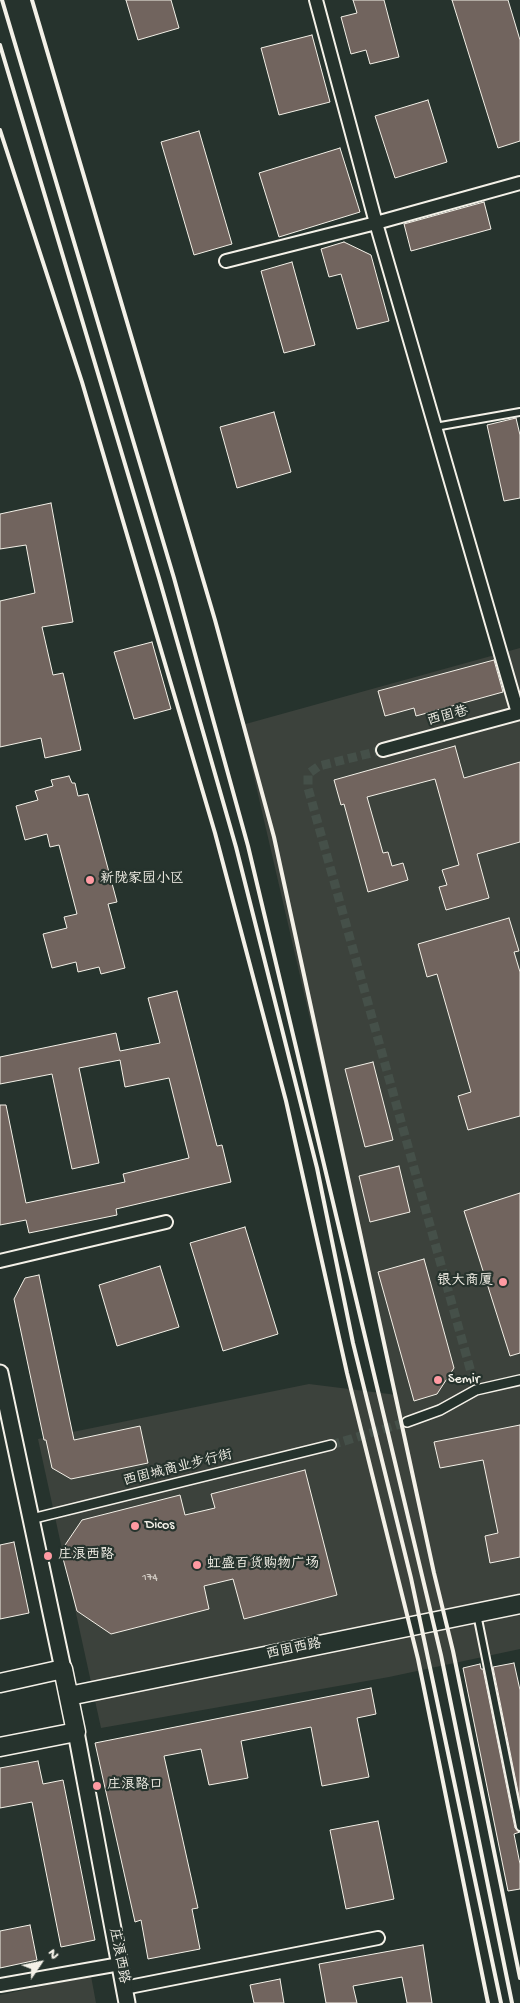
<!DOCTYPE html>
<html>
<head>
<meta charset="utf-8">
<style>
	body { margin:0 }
	#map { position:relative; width:520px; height:2003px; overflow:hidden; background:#26332d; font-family:"Gochi Hand",sans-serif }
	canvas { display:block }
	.north { position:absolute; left:15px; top:1938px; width:50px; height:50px; -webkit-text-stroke:4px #26332d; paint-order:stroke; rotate:56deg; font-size:14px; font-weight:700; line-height:20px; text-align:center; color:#f4f1e8 }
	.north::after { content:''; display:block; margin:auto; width:18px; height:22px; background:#f4f1e8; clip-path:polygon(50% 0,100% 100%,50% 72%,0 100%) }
</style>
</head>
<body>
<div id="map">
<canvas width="520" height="2003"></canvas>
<div class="north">N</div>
</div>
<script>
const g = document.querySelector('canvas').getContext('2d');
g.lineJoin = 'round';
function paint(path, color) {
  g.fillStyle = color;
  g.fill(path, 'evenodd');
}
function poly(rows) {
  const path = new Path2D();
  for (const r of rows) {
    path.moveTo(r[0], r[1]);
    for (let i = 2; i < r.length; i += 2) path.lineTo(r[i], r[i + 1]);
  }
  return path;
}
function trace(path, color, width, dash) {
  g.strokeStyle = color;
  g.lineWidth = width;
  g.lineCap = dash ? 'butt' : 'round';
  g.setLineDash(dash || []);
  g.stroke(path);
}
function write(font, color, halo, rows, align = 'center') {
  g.font = font + ' "Gochi Hand","LXGW WenKai TC",sans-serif';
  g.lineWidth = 4.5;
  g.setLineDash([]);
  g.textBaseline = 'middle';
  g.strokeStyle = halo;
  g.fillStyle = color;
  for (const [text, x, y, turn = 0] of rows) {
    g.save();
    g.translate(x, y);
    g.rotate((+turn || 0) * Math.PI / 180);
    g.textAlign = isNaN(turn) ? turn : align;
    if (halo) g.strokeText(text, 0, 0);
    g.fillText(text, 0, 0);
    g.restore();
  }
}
const built = poly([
	[520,648,520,1649,389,1677,101,1728,38,1439,309,1384,397,1395,242,725],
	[91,1976,96,2003,0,2003,0,1995]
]);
const building = poly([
	[126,0,171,0,179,28,138,40,126,0],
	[353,0,384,0,399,57,370,64,366,50,351,54,341,17,357,13,353,0],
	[452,0,508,0,520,40,520,141,498,148,452,0],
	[312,35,330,102,279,115,261,48,312,35],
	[428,100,447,162,395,178,375,116,428,100],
	[199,131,232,244,194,255,161,142,199,131],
	[340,148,360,212,279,237,259,173,340,148],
	[484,202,491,229,411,251,404,224,484,202],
	[344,242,371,255,389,321,357,329,341,274,329,277,321,249,344,242],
	[292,262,315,345,284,353,261,271,292,262],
	[274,412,291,472,237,488,220,427,274,412],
	[516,418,520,435,520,498,504,501,487,425,516,418],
	[51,503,73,622,42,627,53,675,63,673,81,750,45,758,41,738,0,747,0,601,35,593,26,545,0,549,0,514,51,503],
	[152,642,171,709,134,719,114,652,152,642],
	[494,660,503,692,416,716,414,708,385,716,378,691,494,660],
	[455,746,464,778,520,762,520,842,477,854,489,898,446,910,439,887,447,885,442,870,459,865,435,779,367,797,383,853,388,852,392,866,403,863,408,880,368,892,344,804,341,805,334,780,455,746],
	[69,776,72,783,75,783,78,796,88,794,117,902,108,904,125,968,101,974,99,967,78,972,76,962,52,968,43,934,67,928,64,917,77,914,59,845,50,847,47,834,25,840,16,806,38,800,35,791,53,786,51,780,69,776],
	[509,918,519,951,514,952,520,972,520,1116,468,1130,458,1096,471,1092,437,974,427,977,418,944,509,918],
	[177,991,217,1146,222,1145,231,1182,116,1209,117,1215,29,1233,26,1220,0,1225,0,1105,6,1105,26,1203,125,1182,123,1174,189,1158,169,1078,125,1087,120,1060,79,1068,99,1163,72,1169,52,1074,0,1084,0,1057,116,1033,120,1051,160,1043,148,998,177,991],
	[373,1062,393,1140,365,1147,345,1069,373,1062],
	[399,1166,410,1212,370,1222,359,1176,399,1166],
	[520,1193,520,1353,510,1356,464,1211,520,1193],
	[245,1227,278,1334,223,1351,190,1243,245,1227],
	[424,1259,454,1368,437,1394,414,1401,378,1272,424,1259],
	[160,1266,179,1327,117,1346,99,1285,160,1266],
	[39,1275,74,1440,140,1426,148,1463,71,1479,52,1468,46,1440,44,1440,14,1299,25,1278,39,1275],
	[520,1425,520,1557,490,1563,485,1536,498,1533,483,1460,440,1468,434,1442,520,1425],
	[305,1470,337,1595,244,1619,233,1579,204,1586,209,1609,111,1634,77,1611,61,1551,82,1520,180,1495,185,1515,215,1508,211,1494,305,1470],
	[14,1542,29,1613,0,1619,0,1545,14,1542],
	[514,1663,520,1690,520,1802,493,1667,514,1663],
	[480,1664,481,1669,483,1669,515,1828,520,1832,514,1834,520,1864,520,1889,508,1891,463,1668,480,1664],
	[371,1688,376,1714,357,1718,369,1777,322,1786,311,1727,241,1741,248,1778,209,1785,201,1749,164,1756,198,1908,192,1909,200,1949,148,1959,141,1920,135,1922,95,1743,371,1688],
	[38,1761,43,1784,63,1780,95,1940,61,1947,32,1802,0,1808,0,1768,38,1761],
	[378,1821,394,1899,346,1909,330,1830,378,1821],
	[30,1925,37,1960,0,1968,0,1931,30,1925],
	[423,1945,432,2003,407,2003,402,1977,353,1986,357,2003,326,2003,319,1964,423,1945],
	[280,1979,284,2003,254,2003,250,1985,280,1979]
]);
const pedestrianTunnel = poly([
	[383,750,319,766,308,774,308,788,476,1390],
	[331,1445,407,1422]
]);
const service = poly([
	[435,427,520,412],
	[477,1614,520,1827]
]);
const pedestrian = poly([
	[407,1422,440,1410,476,1390,520,1380],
	[31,1519,331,1445]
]);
const minor = poly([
	[316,0,376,223,518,713],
	[226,261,376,223,520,183],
	[383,750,520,713],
	[0,1261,166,1222],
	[0,1985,120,1964],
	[124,1988,378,1938]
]);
const tertiary = poly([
	[0,1373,63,1669],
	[76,1732,127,2003]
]);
const secondary = poly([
	[0,1683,63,1669,76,1732,0,1747],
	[69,1696,520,1604]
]);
const rail = poly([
	[2,0,174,578,248,846,441,1655,512,2003],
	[32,0,215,620,274,837,434,1573,453,1651,520,1978],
	[0,45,159,578,236,847,317,1168,353,1343,411,1578,501,2003],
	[0,130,82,382,215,833,286,1101,347,1373,418,1659,488,2003]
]);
const markers = [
	[90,880,5,"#ff9aa2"],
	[503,1282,5,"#ff9aa2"],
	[438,1380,5,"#ff9aa2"],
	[135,1526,5,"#ff9aa2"],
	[48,1556,5,"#ff9aa2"],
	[197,1565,5,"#ff9aa2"],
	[97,1786,5,"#ff9aa2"]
];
const numberNames = [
	["174",150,1578]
];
const streetNames = [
	["西固巷",448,717,-15],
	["西固城商业步行街",178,1469,-14],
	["西固西路",294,1650,-12],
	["庄浪西路",118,1956,79]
];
const poiNames = [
	["新陇家园小区",100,880],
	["银大商厦",493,1282,"right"],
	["Semir",448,1380],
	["Dicos",145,1526],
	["庄浪西路",58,1556],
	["虹盛百货购物广场",207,1565],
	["庄浪路口",107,1786]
];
paint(built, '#3c423c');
paint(building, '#71645e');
trace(building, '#f4f1e8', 1);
trace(pedestrianTunnel, '#455049', 9, [9, 4.5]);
trace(service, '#f4f1e8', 10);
trace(pedestrian, '#f4f1e8', 12);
trace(minor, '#f4f1e8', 16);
trace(tertiary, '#f4f1e8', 19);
trace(secondary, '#f4f1e8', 21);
trace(service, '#26332d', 6);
trace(pedestrian, '#26332d', 9);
trace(minor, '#26332d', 12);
trace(tertiary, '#26332d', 15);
trace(secondary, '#26332d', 18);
trace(rail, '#f4f1e8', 4);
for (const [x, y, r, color] of markers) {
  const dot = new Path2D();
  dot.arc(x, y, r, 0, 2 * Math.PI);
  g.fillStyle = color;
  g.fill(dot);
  trace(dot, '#26332d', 2);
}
write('11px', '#d3cec6', null, numberNames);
write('14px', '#f4f1e8', '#26332d', streetNames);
write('14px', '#f4f1e8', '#26332d', poiNames, 'left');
</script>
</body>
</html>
